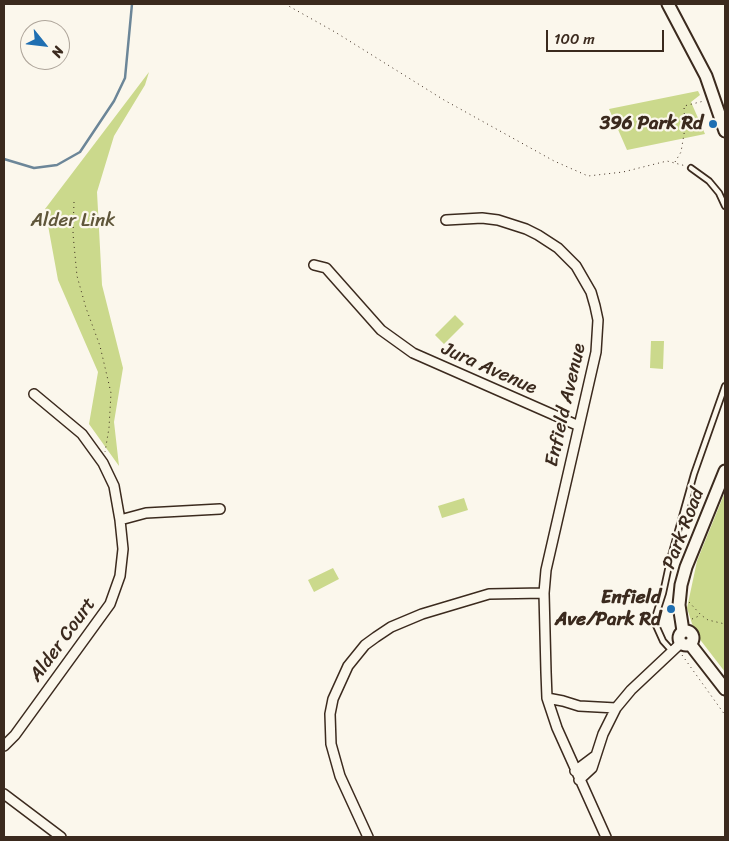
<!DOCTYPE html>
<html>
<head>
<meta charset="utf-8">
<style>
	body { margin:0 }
	#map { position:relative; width:729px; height:841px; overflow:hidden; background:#fbf7ec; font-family:Sriracha,sans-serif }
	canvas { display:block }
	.frame { position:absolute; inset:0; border:5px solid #3b2a1e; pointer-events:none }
	.north { position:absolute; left:20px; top:20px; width:50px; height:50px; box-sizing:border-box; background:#fbf7ec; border:1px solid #aea59a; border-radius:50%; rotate:119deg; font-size:14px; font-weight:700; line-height:20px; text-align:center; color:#3b2a1e }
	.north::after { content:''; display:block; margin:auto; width:18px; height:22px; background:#1f6fb2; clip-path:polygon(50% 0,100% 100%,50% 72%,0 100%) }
	.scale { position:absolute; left:546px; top:30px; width:118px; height:22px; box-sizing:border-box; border:2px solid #3b2a1e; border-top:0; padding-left:6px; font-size:15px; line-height:18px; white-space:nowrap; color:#3b2a1e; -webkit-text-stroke:4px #fbf7ec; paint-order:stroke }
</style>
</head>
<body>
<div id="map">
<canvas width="729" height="841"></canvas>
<div class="frame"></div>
<div class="north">N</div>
<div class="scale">100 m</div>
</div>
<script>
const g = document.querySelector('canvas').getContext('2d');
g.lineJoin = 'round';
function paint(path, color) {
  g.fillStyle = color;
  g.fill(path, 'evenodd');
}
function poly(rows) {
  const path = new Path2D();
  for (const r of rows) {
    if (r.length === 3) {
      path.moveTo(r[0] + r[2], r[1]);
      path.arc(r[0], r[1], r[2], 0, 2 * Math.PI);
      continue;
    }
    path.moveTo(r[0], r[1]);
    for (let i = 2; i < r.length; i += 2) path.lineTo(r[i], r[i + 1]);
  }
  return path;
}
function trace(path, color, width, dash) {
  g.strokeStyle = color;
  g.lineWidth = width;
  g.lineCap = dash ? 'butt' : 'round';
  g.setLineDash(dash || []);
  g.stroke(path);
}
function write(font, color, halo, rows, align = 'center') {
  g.font = font + ' Sriracha,sans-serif';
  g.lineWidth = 4.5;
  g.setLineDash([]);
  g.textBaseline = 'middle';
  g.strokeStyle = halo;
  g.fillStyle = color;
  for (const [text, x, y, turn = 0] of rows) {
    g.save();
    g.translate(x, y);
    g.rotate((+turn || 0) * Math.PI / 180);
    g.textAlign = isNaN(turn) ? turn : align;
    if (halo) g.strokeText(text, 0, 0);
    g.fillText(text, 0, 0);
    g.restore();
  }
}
const green = poly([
	[149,72,145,85,114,136,97,192,102,285,123,368,114,422,119,466,89,424,98,372,58,280,45,209],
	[698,91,700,95,691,102,705,134,627,150,609,109],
	[455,315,464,324,444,344,435,335],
	[651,341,664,341,663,369,650,368],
	[725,492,725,672,695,633,687,608,697,561],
	[464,498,468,510,442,518,438,506],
	[333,568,339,579,314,592,308,580]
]);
const stream = poly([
	[4,159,34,168,57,165,80,152,114,101,125,78,132,4]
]);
const path = poly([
	[285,4,335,32,444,100,554,161,588,176,623,172,667,161,686,166],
	[675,162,681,152,685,128,684,106,704,101],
	[74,202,73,234,77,276,86,308,100,346,111,393,109,428,105,452],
	[689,602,701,615,708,620,725,624],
	[692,619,699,616],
	[682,655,725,715]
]);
const lane = poly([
	[691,168,709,181,719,193,725,206],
	[672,651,663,641,654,621,663,593,671,556,694,474,725,386]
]);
const street = poly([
	[446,220,482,218,498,220,526,229,538,235,558,248,576,266,591,292,595,306,598,320,596,352,546,570,544,593,546,672,547,698,557,728,606,837],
	[314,265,326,268,381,330,413,353,579,426],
	[120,520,146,513,220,509],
	[547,698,563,701,579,706,616,708],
	[4,746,15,735,110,604,120,576,123,549,120,520,114,486,103,463,82,434,34,394],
	[575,771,595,756],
	[579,780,592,768,603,734,616,708,631,690,681,643],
	[4,794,61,837],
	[368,837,340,776,331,744,330,714,333,699,348,666,365,645,376,637,391,627,422,614,489,594,544,593]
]);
const secondary = poly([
	[668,4,706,76,725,131],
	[686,638,7],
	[683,631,679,605,681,585,686,567,725,471],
	[690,644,725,689]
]);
const markers = [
	[713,124,5,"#1f6fb2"],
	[671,609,5,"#1f6fb2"]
];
const poiNames = [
	["396 Park Rd",703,124],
	["Enfield",661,598],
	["Ave/Park Rd",661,620]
];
const parkNames = [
	["Alder Link",73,221]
];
const streetNames = [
	["Jura Avenue",489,369,24],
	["Enfield Avenue",566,405,-77],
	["Park Road",684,529,-69],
	["Alder Court",63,640,-54]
];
paint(green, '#cbd98c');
trace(stream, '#6c8698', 2.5);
trace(lane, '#3b2a1e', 8);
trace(street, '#3b2a1e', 12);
trace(secondary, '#3b2a1e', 15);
trace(path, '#3b2a1e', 1, [1, 4]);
trace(lane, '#fbf7ec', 4.5);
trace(street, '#fbf7ec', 9);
trace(secondary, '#fbf7ec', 11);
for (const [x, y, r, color] of markers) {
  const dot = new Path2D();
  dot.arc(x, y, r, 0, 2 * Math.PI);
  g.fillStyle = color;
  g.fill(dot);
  trace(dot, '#fbf7ec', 2);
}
write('bold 19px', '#3b2a1e', '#fbf7ec', poiNames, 'right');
write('19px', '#5f563a', '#fbf7ec', parkNames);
write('19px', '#3b2a1e', '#fbf7ec', streetNames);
</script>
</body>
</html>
